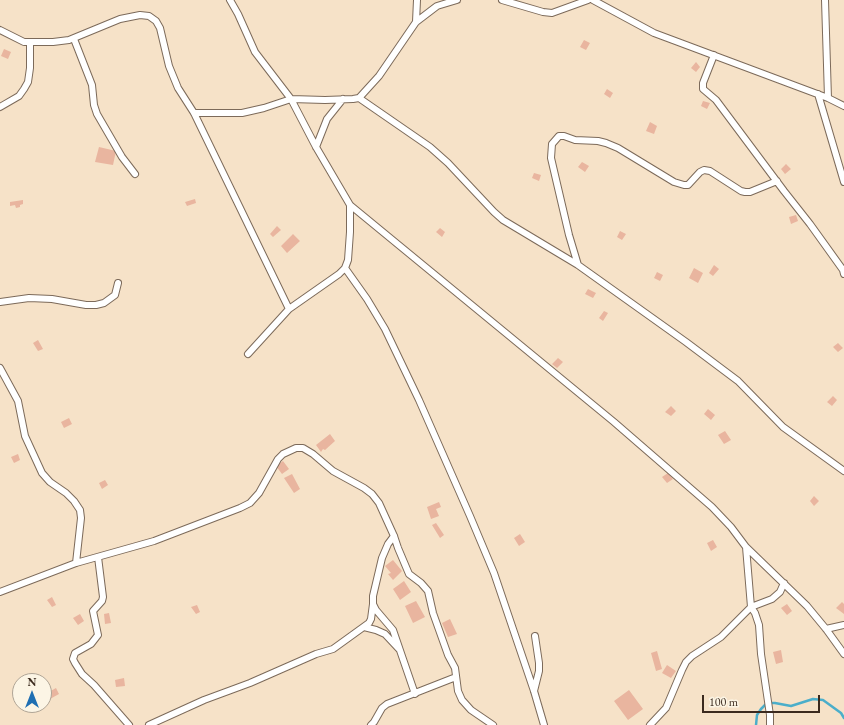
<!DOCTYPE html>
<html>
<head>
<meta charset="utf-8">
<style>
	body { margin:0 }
	#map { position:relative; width:844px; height:725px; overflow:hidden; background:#f6e2c8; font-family:"EB Garamond",serif }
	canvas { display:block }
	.north { position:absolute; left:12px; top:673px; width:40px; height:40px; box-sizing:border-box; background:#fcf5e5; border:1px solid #afa495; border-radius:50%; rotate:0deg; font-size:11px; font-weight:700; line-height:16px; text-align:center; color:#3b2a1e }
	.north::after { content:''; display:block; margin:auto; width:14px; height:18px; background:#1f6fb2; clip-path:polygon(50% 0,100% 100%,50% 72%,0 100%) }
	.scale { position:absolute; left:702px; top:695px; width:118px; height:18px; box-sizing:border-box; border:2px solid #3b2a1e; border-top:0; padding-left:5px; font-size:12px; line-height:14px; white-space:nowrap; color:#3b2a1e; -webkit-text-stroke:3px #fcf5e5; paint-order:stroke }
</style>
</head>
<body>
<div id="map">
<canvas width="844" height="725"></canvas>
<div class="north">N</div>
<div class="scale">100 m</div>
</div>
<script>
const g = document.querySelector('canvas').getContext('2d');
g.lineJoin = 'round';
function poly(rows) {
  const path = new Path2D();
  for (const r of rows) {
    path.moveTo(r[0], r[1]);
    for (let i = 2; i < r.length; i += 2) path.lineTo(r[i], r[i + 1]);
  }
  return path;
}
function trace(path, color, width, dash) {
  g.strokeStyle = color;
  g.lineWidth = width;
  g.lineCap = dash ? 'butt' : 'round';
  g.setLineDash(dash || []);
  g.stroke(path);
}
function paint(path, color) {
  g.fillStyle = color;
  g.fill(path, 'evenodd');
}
const stream = poly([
	[756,725,757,715,761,709,767,703,775,703,791,706,813,699,823,700,841,713,844,718]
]);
const building = poly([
	[584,40,590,43,586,50,580,47],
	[4,49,11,52,8,59,1,56],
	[696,62,700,67,696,72,691,68],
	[607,89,613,93,610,98,604,94],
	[703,101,710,103,707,109,701,106],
	[650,122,657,126,654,134,646,131],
	[99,147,116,151,113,165,95,162],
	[582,162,589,166,585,172,578,167],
	[786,164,791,169,785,174,781,169],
	[534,173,541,175,539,181,532,178],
	[195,199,196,203,187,206,185,202],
	[23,200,23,204,20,205,20,207,16,208,15,205,10,206,10,202],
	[796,215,798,221,791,224,789,217],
	[277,226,281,230,273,237,270,234],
	[440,228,445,232,442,237,436,232],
	[620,231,626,234,622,240,617,237],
	[293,234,300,241,287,253,281,246],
	[714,265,719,269,713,276,709,273],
	[694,268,703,273,698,283,689,278],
	[657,272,663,275,660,281,654,278],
	[588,289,596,293,593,298,585,294],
	[604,311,608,313,603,321,599,318],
	[38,340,43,349,38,351,33,343],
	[838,343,843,348,838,352,833,347],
	[558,358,563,362,557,368,552,364],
	[833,396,837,400,832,406,827,402],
	[671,406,676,411,671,416,665,412],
	[708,409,715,415,711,420,704,414],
	[69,418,72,424,64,428,61,422],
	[725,431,731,440,724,444,718,435],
	[330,434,335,441,325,450,323,449,321,452,316,445],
	[18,454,20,460,14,463,11,457],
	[283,461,289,469,282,474,276,466],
	[668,473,673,479,667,483,662,477],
	[292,474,300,489,294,493,284,478],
	[105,480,108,485,102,489,99,483],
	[814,496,819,501,814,506,810,501],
	[439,502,441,507,436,509,439,516,431,519,427,507],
	[436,523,444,535,440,538,432,525],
	[520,534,525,542,519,546,514,538],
	[713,540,717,547,711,551,707,543],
	[393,560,402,571,393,580,388,574,391,573,385,566],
	[404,581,411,592,400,600,393,589],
	[52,597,56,605,52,607,47,600],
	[416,601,425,617,413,623,405,606],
	[842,602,844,604,844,614,836,608],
	[787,604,792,611,787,615,781,608],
	[197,605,200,612,196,614,191,607],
	[109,613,111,623,105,624,104,614],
	[80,614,84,621,78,625,73,618],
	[450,619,457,634,448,637,442,623],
	[781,650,783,662,776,664,773,652],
	[657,651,662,669,656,671,651,653],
	[667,665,676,671,671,678,662,673],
	[124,678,125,686,116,687,115,680],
	[56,688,59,694,50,699,47,693],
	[629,690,643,709,628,720,614,701]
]);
const street = poly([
	[230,0,238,14,255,52,291,99,316,147,350,205,614,422,712,507,731,527,746,547,751,607,721,637,692,656,686,662,682,670,666,708,650,725],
	[502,0,543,12,552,13,588,0],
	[593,0,654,33,828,98,844,106],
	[825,0,828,98],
	[416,22,417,0],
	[0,30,24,42,53,42,69,40,120,19,140,15,149,16,156,21,160,28,169,66,178,88,194,113,289,309],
	[74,39,92,85,94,105,97,114,122,157,135,174],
	[714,55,703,83,703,89,716,100,784,191,810,224,843,270,844,274],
	[818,94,844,182],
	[359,98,430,147,448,163,494,212,503,220,578,265,686,342,738,381,783,427,844,471],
	[0,107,19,96,24,89,28,82,30,68,30,42],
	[194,113,242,113,264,108,291,99,325,100,353,99,359,98,379,76,416,22,437,6,457,0],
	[316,147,327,119,343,99],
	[578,265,569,235,551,158,552,144,559,136,564,136,575,140,598,141,606,143,618,148,674,182,684,185,688,185,700,172,704,170,710,171,741,191,745,192,750,192,777,181],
	[345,268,367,299,385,329,419,400,470,516,494,573,534,691,544,725],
	[0,302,29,298,52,299,86,305,96,305,104,303,115,295,118,283],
	[248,354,289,309,339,274,345,268,348,260,350,232,350,205],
	[0,368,18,401,25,436,42,473,50,482,66,493,74,501,80,510,81,518,76,563],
	[394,536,388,544,382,558,373,596,373,604,376,610,393,630,415,694],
	[746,547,807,606,826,629,844,654],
	[98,557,103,597,102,601,93,611,98,635,91,644,75,653,73,659,75,663,82,674,94,685,129,725],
	[0,592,76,563,154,541,240,508,250,503,259,493,278,459,283,454,296,448,303,448,313,454,333,471,364,488,372,494,379,503,394,536,398,548,409,574,421,583,428,591,433,613,448,655,455,668,458,691,462,700,471,710,493,725],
	[364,627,376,630,385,634,399,649],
	[826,629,844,625],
	[534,691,539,671,539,663,535,636],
	[149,725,204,700,250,683,316,654,333,649,369,623,371,619,373,604],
	[371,725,374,722,382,708,387,704,456,677],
	[770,725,770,715,761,654,759,625,755,613,751,607,772,599,780,592,784,583]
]);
trace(stream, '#4baeca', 2.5);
paint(building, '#e9b59f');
trace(street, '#7c6a5a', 8);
trace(street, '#fff', 6);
</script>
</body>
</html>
